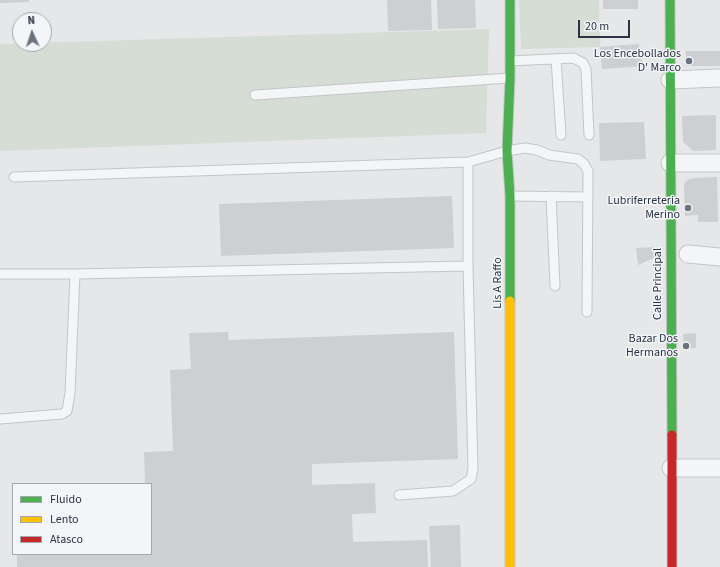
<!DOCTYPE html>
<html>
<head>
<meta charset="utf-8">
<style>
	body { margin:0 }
	#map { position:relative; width:720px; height:567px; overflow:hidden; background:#e5e7e9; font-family:"Source Sans 3",sans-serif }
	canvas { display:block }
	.legend { position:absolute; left:12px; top:483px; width:140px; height:72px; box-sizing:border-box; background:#f3f5f8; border:1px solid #a3a8b0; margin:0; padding:5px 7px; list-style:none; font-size:12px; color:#2a3444 }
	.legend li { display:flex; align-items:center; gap:8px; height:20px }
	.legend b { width:20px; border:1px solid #a3a8b0 }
	.north { position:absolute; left:12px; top:12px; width:40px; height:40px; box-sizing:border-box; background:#f3f5f8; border:1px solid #a3a8b0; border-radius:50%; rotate:357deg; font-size:11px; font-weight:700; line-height:16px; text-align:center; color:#2a3444 }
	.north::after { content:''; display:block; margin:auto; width:14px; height:18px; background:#6b737e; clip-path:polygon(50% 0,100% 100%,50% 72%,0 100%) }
	.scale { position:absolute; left:578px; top:20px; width:52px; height:18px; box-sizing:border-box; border:2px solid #2a3444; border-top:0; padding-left:5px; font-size:12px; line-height:14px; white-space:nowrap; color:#2a3444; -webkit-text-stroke:3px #f3f5f8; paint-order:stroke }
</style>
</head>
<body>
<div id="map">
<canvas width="720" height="567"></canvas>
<ul class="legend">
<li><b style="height:5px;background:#4caf50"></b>Fluido</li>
<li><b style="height:5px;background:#ffc107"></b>Lento</li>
<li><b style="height:5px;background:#c62828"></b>Atasco</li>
</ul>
<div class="north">N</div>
<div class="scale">20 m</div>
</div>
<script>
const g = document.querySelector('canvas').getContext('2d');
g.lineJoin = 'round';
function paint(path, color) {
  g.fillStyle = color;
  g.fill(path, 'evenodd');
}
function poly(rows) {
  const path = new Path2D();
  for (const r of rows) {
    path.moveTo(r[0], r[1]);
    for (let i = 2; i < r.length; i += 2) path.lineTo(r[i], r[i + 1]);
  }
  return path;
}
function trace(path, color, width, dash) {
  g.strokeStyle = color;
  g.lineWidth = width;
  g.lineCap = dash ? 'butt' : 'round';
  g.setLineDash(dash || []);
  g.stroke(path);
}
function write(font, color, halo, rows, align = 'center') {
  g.font = font + ' "Source Sans 3",sans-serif';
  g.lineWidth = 3;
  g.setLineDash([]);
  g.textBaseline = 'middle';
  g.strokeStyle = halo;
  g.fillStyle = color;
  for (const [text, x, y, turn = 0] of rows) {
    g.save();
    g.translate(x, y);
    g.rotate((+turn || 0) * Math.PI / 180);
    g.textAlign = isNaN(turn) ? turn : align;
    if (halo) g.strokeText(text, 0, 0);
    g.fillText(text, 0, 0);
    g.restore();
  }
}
const green = poly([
	[519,0,599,0,600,47,521,49],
	[489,29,486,133,0,151,0,44]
]);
const building = poly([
	[0,0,29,0,29,2,0,3],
	[387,0,431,0,432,30,388,31],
	[437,0,475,0,476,28,438,29],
	[603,0,638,0,638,9,603,9],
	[639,44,640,57,645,66,602,69,600,47],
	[686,51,720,51,720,66,686,66],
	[716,115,716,150,693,151,683,142,682,116],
	[644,122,646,159,600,161,599,123],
	[717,177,718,222,698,222,698,215,685,216,684,185,687,180,694,178],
	[452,196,454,248,221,256,219,204],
	[654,247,654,258,638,265,636,248],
	[228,332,229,340,454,332,458,459,312,464,312,485,375,483,376,513,352,514,353,542,427,540,428,567,17,567,17,554,151,554,151,484,145,484,144,452,173,451,170,370,191,369,189,333],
	[696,333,696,348,684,349,683,334],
	[460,525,461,567,431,567,429,526]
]);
const lane = poly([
	[556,59,561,135],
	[510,61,573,58,583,63,586,69,589,135],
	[255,95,510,78],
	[14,177,468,162,507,151,525,148,537,150,549,155,578,159,584,164,588,171,587,312],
	[510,196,588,197],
	[551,196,555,286],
	[0,274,75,274],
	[0,419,62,414,67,411,70,393,75,274,468,266,468,162],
	[399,495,453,491,471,479,473,469,468,266]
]);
const street = poly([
	[670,80,720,78],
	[670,163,720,163],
	[688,254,720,257],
	[671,468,720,468]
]);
const fast = poly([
	[510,0,510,78,507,151,510,196,510,301],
	[670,0,672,435]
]);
const slow = poly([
	[510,301,510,567]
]);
const jam = poly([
	[672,435,672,567]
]);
const markers = [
	[689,61,4,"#6b737e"],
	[688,208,4,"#6b737e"],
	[686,346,4,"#6b737e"]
];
const poiNames = [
	["Los Encebollados",681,54],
	["D' Marco",681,68],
	["Lubriferreteria",680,201],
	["Merino",680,215],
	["Bazar Dos",678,339],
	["Hermanos",678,353]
];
const streetNames = [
	["Lis A Raffo",498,283,-90],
	["Calle Principal",658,284,-90]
];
paint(green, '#d5ddd5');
paint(building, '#cdcfd2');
trace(lane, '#c3c5c7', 11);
trace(street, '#c3c5c7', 19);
trace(fast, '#c3c5c7', 11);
trace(slow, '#c3c5c7', 11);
trace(jam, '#c3c5c7', 11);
trace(lane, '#f4f5f6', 9);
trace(street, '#f4f5f6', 17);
trace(fast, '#4caf50', 9);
trace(slow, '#ffc107', 9);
trace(jam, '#c62828', 9);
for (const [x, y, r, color] of markers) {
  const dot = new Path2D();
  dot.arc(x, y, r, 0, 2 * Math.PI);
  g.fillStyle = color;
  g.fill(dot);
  trace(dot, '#f3f5f8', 1.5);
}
write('12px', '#2a3444', '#f3f5f8', poiNames, 'right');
write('12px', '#2a3444', '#f3f5f8', streetNames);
</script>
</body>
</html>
